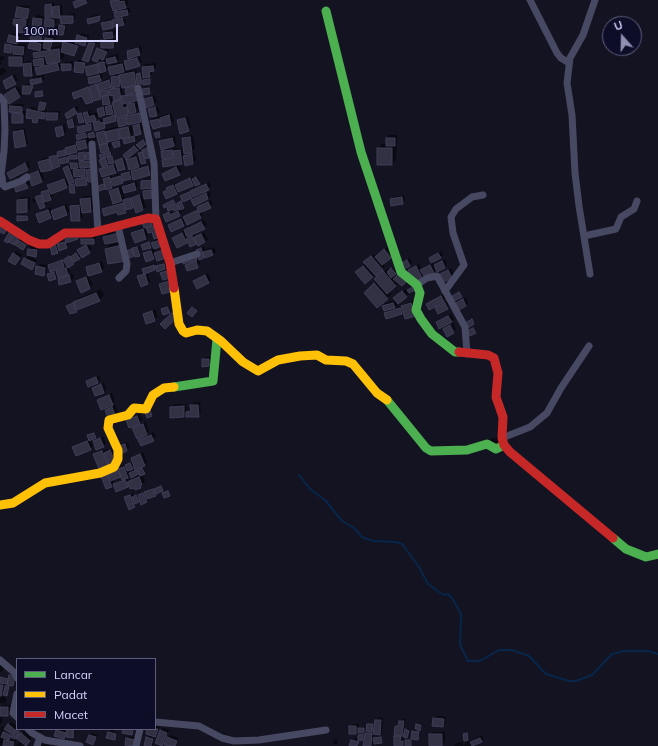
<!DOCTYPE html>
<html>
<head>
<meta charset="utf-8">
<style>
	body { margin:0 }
	#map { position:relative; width:658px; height:746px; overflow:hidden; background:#141322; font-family:Mulish,sans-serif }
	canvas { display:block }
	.legend { position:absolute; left:16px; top:658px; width:140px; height:72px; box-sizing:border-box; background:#0e0d28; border:1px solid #5d5d7e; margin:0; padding:5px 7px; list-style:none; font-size:12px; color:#d4d4ff }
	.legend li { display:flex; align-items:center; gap:8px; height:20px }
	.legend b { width:20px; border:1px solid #5d5d7e }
	.north { position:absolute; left:602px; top:16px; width:40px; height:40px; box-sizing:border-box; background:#0e0d28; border:1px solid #5d5d7e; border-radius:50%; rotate:340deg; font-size:11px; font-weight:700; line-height:16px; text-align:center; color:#d4d4ff }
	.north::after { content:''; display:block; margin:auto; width:14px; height:18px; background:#9190b2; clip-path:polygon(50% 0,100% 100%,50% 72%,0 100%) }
	.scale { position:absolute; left:16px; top:24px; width:102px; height:18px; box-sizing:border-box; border:2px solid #d4d4ff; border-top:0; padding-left:5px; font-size:12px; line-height:14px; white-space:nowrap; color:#d4d4ff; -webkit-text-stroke:3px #0e0d28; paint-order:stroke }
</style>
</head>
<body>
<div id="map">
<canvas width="658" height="746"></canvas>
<ul class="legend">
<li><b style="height:5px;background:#4caf50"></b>Lancar</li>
<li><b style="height:5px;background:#ffc107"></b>Padat</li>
<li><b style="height:5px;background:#c62828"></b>Macet</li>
</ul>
<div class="north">U</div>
<div class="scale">100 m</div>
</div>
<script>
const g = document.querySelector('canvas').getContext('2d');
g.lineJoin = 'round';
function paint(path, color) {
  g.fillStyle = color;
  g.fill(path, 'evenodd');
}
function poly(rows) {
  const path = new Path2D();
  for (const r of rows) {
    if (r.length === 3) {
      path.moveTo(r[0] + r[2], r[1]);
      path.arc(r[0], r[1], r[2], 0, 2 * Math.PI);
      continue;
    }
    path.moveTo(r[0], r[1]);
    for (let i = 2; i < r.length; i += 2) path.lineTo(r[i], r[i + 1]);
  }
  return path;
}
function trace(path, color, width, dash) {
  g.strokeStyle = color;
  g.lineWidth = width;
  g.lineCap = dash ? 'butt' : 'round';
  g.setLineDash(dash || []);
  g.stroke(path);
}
const shadow = poly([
	[112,0,127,0,128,4,123,9,130,7,130,12,125,15,125,17,115,19,115,13,119,9,111,2],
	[54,2,54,6,62,4,63,16,75,13,75,19,73,22,67,22,66,31,63,34,59,29,56,33,44,33,43,37,39,40,45,42,48,36,55,37,52,47,63,45,67,40,76,42,81,33,89,35,88,42,85,45,80,44,73,55,64,52,64,57,60,61,61,66,65,62,73,61,74,66,71,69,62,65,58,69,37,68,40,64,34,65,34,72,31,75,25,75,24,62,22,65,10,58,14,55,14,49,11,52,6,45,13,33,21,35,20,40,15,43,14,47,17,44,26,44,26,51,22,54,24,54,24,64,27,61,34,61,37,57,34,53,38,49,31,42,34,39,32,31,34,28,34,18,37,15,44,16,43,26,40,28,45,29,48,26,46,20,49,17,46,5,49,3],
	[61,15,62,24,60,26,54,26,56,23,57,17],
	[21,5,31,6,27,17,29,18,27,30,24,32,15,19,18,17,18,8],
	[102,14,99,20,89,19,91,16],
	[114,19,115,21,125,19,126,22,123,25,112,27,102,23,105,20],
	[115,30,116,34,112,38,116,38,116,44,113,47,103,47,109,49,106,56,97,61,98,49,102,47,104,34,107,31],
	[93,40,97,41,90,58,87,61,86,68,89,65,100,63,110,56,118,54,119,59,114,64,126,61,130,59,128,52,130,49,141,46,142,52,138,57,140,56,142,62,124,71,109,67,114,62,107,63,108,68,101,71,103,77,100,80,89,78,94,73,87,68,83,72,76,62,79,60,83,60],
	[101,70,101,73,96,74],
	[0,56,4,56,4,60,0,61,2,63,0,65],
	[156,63,156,68,152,71,152,74,149,76,142,77,142,82,145,79,151,78,151,82,150,83,144,80,141,83,139,83,140,88,137,99,138,108,134,112,141,111,143,118,138,123,141,122,143,130,136,134,137,138,134,140,124,139,128,136,121,136,110,141,111,147,108,150,97,133,100,131,119,126,120,129,124,124,120,126,118,118,107,123,105,127,95,125,91,129,78,127,87,123,85,118,83,121,78,115,83,115,90,110,91,114,98,112,98,110,104,106,103,95,92,101,83,94,73,93,76,90,91,86,123,72,136,70,137,73,143,72,143,67,145,64],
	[113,84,113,87,110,91,99,92,98,90],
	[129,85,126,89,127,93,123,95,121,87],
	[114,94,115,100,108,104,112,101,111,95],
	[133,100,129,105,126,106,125,102],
	[115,110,116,114,110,115],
	[107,112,108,116,105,121,103,121,102,119,93,123,93,120],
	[139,121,134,126,136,134,129,136,133,132,130,123],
	[3,67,7,71,0,76,0,69],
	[15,74,18,80,15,83,4,81],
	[44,75,45,79,42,81,35,83,33,90,35,82,33,81,30,93,23,86,26,84,32,84,32,80,34,77],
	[18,86,23,94,10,102,5,95],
	[154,95,157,102,154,104,145,99],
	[42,101,46,102,43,109,47,110,47,114,50,111,60,111,60,116,57,119,47,115,44,118,40,117,37,122,28,110,31,107,39,109],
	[14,104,24,104,22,111,26,111,25,119,22,122,13,114,16,111,11,106],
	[77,106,79,109,76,112,69,112],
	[151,107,151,109,158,107,160,112,157,115,149,109],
	[171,113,174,121,171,124,162,124,160,126,152,121,154,118],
	[188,116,191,128,188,130,178,120],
	[73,118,75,125,70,127,68,121],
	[65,124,66,132,64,135,56,128],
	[25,128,28,143,25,146,14,132,17,129],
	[86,132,87,135,84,139,96,137,96,140,89,142,87,147,61,156,61,158,79,154,80,152,85,151,85,154,92,151,93,163,87,166,88,170,94,167,89,181,86,184,75,185,76,191,71,192,70,185,77,184,76,178,80,175,75,176,76,178,69,183,67,187,52,192,53,196,46,200,47,204,44,206,36,197,49,188,48,185,51,182,67,177,64,169,67,166,78,162,79,168,81,167,80,162,84,159,79,155,77,158,70,158,69,161,60,166,42,171,44,179,42,182,29,175,41,169,39,162,42,159,51,157,59,151,67,149,69,145,78,143,83,137,77,135],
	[175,135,176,143,174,145,160,141,163,139],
	[193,135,195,149,191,152,194,152,196,160,193,163,186,164,185,160,181,163,163,160,166,157,162,152,165,149,182,148,184,157,188,152,183,139,186,136],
	[389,135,397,135,396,160,392,164,378,149,382,144,387,144,387,138],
	[144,139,146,142,126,159,139,155,140,152,148,148,150,156,145,158,146,161,136,168,150,164,153,171,150,174,134,179,133,175,107,189,106,186,105,188,99,186,105,183,104,179,110,174,100,169,118,164,118,162,103,167,101,155,111,151,115,161,111,164,116,163,119,158,125,156,127,152],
	[128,165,130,170,112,177,111,173,118,169,125,168],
	[137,167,132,172,131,169],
	[28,161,30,166,28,169,11,178,8,173,11,170],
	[179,165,182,171,179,174,163,174],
	[193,176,193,178,198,176,200,182,194,183,177,193,164,192,170,185,176,183,177,185],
	[154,178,154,195,151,197,144,191,148,187,142,182,145,179],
	[28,180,30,184,27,187,15,186],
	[136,181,138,186,135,189,123,193,125,200,132,196,134,198,142,195,146,207,143,209,137,211,135,205,125,212,103,210,114,204,110,191,113,188,121,186,122,189,126,184],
	[209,182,211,186,202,192,203,194,209,191,211,196,208,198,195,204,193,200,199,194,193,195,183,201,184,207,180,209,179,207,175,211,174,207,169,211,169,207,183,201,181,196,184,193],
	[93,183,93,189,90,190,90,184],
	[404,195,405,200,402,203,391,200,394,197],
	[84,196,93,196,94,208,91,211,82,212,83,217,80,220,72,220,71,207,74,204,82,203,81,199],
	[21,197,30,197,30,209,27,211,18,212,18,200],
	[34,198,36,201,33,203,32,199],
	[211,200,213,204,202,211,203,215,200,217,186,222,183,225,169,225],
	[67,204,69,211,67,214,53,215,39,222,37,214,40,212,51,207,52,211],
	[181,209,182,212,179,215,164,215],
	[19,215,28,215,28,218,18,216],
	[204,220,207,225,195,232,196,236,204,232,208,239,205,242,199,245,198,242,196,244,188,241,187,243,173,238,188,227],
	[152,221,159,223,153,230,147,232,148,236,146,239,132,233],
	[151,225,146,229,145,227],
	[107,230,113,231,111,233,121,231,123,237,104,237,108,234],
	[81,235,68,241,69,245,57,252,51,246,56,244,57,246,61,242],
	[96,236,96,240,94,243,89,243,92,249,82,256,79,250,88,243,82,239,85,237],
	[163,237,151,247,143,249,143,244,150,242,151,244,155,240],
	[22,238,28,242,23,248,19,241],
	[126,241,128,251,138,246,141,254,129,257,106,249,111,244],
	[29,243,39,248,35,256,29,249,31,247,29,246],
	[204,246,205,250,214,247,216,252,213,255,200,258,199,256,195,261,199,259,200,264,187,270,186,265,197,250],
	[166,247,154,258,144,254,154,248,156,253],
	[387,247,393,254,383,264,385,267,365,283,356,272,374,254,376,257],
	[16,251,22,255,15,264,14,254],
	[441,251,443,255,432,261,435,266,445,259,447,264,444,267,421,278,410,270,419,264,422,270,432,263,430,258,433,255],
	[78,253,80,257,73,263,59,269,59,271,69,268,70,271,66,275,72,273,74,278,71,281,60,284,59,280,63,275,56,278,48,274,51,272,49,265,52,262,65,259,72,254,73,256],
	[28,256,37,260,32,268,25,259],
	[410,258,412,263,409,266,401,264],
	[102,261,104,268,102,271,87,268,90,265],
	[156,263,157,266,165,263,166,267,157,267,147,272,150,281,148,283,138,277,145,273,144,269,146,266],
	[40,264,47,265,46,272,43,275,37,267],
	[388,268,390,270,393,268,396,272,394,274,396,277,408,279,402,285,399,282,389,291,391,294,377,306,369,288],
	[451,268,454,274,451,277,441,274],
	[208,273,211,280,208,283,194,281],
	[88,275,93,285,82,291,77,281],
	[101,289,104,295,99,300,76,311,68,306,79,298],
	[405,289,409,293,398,303,397,295],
	[444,294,446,298,440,304,448,301,450,305,447,308,436,308,442,303,427,304],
	[466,297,468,303,466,306,457,303],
	[396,300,397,305,393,309,414,300,418,313,404,311,402,313,385,313,389,309,383,306,386,303],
	[155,309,158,317,147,322,144,314],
	[451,314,454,319,448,325,453,323,456,329,453,332,444,329,450,323,437,322],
	[205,357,211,357,212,362,209,365,203,360],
	[99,375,100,379,98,382,87,381],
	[104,382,106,389,104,392,93,388],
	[112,393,115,401,112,404,98,400],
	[194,402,200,402,201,413,198,416,187,413,184,416,171,407,174,404,186,404,187,412,192,409,191,405],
	[115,405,118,412,115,414,106,411],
	[140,414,143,420,137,425,146,422,149,431,144,436,154,432,156,437,153,440,139,440,144,435,134,428,139,423,130,418],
	[95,432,96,436,90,439,93,446,90,449,74,447,89,439,89,435],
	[103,436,106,443,103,446,94,442],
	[501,437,499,445,486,442,489,439],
	[127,442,130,447,122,452,119,447],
	[113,448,117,459,99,467,94,455,97,452],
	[143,452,147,463,143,466,145,472,142,474,145,481,143,484,140,487,130,484,117,491,114,483,111,486,105,473,133,462,132,458,135,456],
	[135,466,136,470,130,473,129,470],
	[130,474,131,477,139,476,129,481,127,477],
	[121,476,123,480,114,484,112,479],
	[162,486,162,491,149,498,146,501,140,500,134,506,125,498,133,493,134,496,138,495,138,496,142,493],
	[0,662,8,664,0,673],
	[13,673,17,674,15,682,12,685,10,685,7,695,5,691,0,695,1,678,10,679],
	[9,680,8,685,5,685],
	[3,700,3.5],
	[2,705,10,705,11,712,8,715,1,715,3,721,0,724,0,707],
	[437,716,446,717,445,724,442,726,434,718],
	[379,717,383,718,382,731,380,734,375,733,374,737,382,736,382,741,369,746,365,737,361,740,358,746,350,746,355,738,359,739,360,734,365,734,366,736,369,723,373,724,372,731,375,731,376,720],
	[403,719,406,719,404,732,407,729,410,730,408,736,403,736,402,738,405,739,406,741,412,739,411,746,406,746,406,743,403,746,395,737,397,735,395,726],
	[11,722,17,726,14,730,9,725],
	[418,723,422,724,420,736,417,739,412,738,413,731],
	[353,724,359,724,359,727,365,727,365,730,350,733,350,727],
	[155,725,160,727,155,736,153,745,145,746,147,738,150,734,148,729,155,729],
	[1,726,5,727,2,736,5,732,12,734,10,740,16,739,15,746,20,741,17,738,24,731,32,738,24,746,4,746,4,743,0,746,0,738,2,738,4,733,0,737],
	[163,728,169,730,165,740,170,735,179,738,175,746,165,744,167,739,162,744,160,730],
	[36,729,44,729,42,732],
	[59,729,68,731,68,729,76,729,75,734,72,737,68,734,64,738,57,731],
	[103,729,116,729,113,732,117,733,116,738,115,739,109,733,111,730],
	[433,732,445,732,445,742,442,745,424,746,430,745,430,735],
	[92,733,98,735,93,744,89,736],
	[482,735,484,739,473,746,454,746,457,743,463,742,463,746,467,742],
	[130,736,138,738,136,743,127,739],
	[334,740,338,740,337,744,333,744],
	[43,744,49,745,48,746,41,746]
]);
const stream = poly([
	[299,475,310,489,325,500,342,521,354,528,362,537,373,541,396,542,402,544,419,567,428,584,439,592,444,595,448,594,452,598,461,614,460,645,468,661,480,661,499,650,512,650,529,656,546,674,569,681,576,681,592,675,612,654,624,651,648,651,658,654]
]);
const building = poly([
	[78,0,85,0,87,3,75,8,73,2,78,0],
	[119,0,119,2,124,1,126,8,113,11,110,1,119,0],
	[51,4,52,18,45,18,45,5,51,4],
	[59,6,60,18,53,18,52,7,59,6],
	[17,7,29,9,27,19,15,17,17,7],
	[127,10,128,15,115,18,114,12,127,10],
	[60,16,73,16,73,23,61,24,60,16],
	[100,16,99,21,88,24,87,19,100,16],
	[33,18,42,19,41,30,32,29,33,18],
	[122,18,124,25,113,27,112,20,122,18],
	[14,19,26,20,25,33,17,32,17,27,13,24,14,19],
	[45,19,54,20,54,27,44,27,45,19],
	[111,21,113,28,103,30,101,23,111,21],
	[59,25,65,26,63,35,58,35,59,25],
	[44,29,57,29,56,34,44,34,44,29],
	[31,30,42,32,41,41,30,39,31,30],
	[112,32,113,38,104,39,103,33,112,32],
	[9,35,19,37,17,44,7,42,9,35],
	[77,35,87,38,85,46,75,43,77,35],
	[45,38,53,39,50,50,43,48,45,38],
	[101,40,114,41,113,48,101,48,101,40],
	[30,41,41,44,40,51,28,48,30,41],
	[63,42,78,46,74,56,61,52,63,42],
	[89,43,95,43,88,62,82,60,89,43],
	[5,44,12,45,11,53,4,52,5,44],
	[13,46,24,47,23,55,13,54,13,46],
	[97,48,107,52,103,60,99,58,97,62,92,60,97,48],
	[138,48,140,55,128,59,127,51,138,48],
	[59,49,60,62,47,64,45,56,34,58,33,53,59,49],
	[9,57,22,57,22,66,9,66,9,57],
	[115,57,117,62,107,64,106,59,115,57],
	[43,58,44,65,34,66,33,60,43,58],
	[137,58,140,66,126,70,124,61,137,58],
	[75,62,85,63,83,73,74,72,75,62],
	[104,62,106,71,100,73,98,63,104,62],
	[31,63,32,76,24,76,23,64,31,63],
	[57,63,59,70,37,75,35,68,57,63],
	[61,64,71,64,71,70,62,71,61,64],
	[97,64,99,73,87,76,85,67,97,64],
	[122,64,124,72,110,75,108,67,122,64],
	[153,66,154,71,149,72,150,77,143,78,142,67,153,66],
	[134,72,136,85,122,88,119,75,134,72],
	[140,73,142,84,137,84,136,74,140,73],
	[99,75,101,81,89,84,88,78,99,75],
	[12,76,16,84,6,89,3,81,12,76],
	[119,76,120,86,112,88,111,77,119,76],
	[41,78,42,82,31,85,30,80,41,78],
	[150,79,150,84,143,85,143,80,150,79],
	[109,80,111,87,99,91,97,84,109,80],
	[96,84,101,99,94,101,89,87,96,84],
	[23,86,33,86,30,94,22,94,23,86],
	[137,86,138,92,126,95,125,88,137,86],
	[88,87,93,102,86,104,82,96,74,99,72,93,88,87],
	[15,88,20,97,9,104,4,95,15,88],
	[119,88,121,99,114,101,113,95,110,96,109,89,119,88],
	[149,88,150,94,142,95,142,89,149,88],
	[108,90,109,95,100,97,99,92,108,90],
	[42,91,43,96,35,97,35,92,42,91],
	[138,94,139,100,123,104,121,96,138,94],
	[108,95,110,104,103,105,102,96,108,95],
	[152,97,154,105,146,108,144,99,152,97],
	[121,100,123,108,127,107,128,115,116,118,112,102,121,100],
	[40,102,46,103,44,110,38,110,40,102],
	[134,103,136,112,129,114,127,104,134,103],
	[111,105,113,114,107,115,105,107,111,105],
	[10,106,22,107,22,113,9,112,10,106],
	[103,107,105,115,99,117,97,109,103,107],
	[155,107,157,116,150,117,148,109,155,107],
	[74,108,77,113,67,119,65,114,74,108],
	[27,109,45,113,44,119,38,118,37,123,32,122,33,119,26,118,27,109],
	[87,112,89,117,94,115,96,120,86,124,83,113,87,112],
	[12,113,23,114,23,123,12,123,12,113],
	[46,113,58,113,57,120,46,120,46,113],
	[81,113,84,122,79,123,77,114,81,113],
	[139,113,141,122,128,125,126,116,139,113],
	[115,115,116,121,105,124,103,119,115,115],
	[169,115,171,125,162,127,160,118,169,115],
	[125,117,127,125,119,127,117,119,125,117],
	[185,118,189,131,180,134,177,120,185,118],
	[72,119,74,127,69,128,67,121,72,119],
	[159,119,161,127,153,129,150,121,159,119],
	[99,121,100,123,104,122,105,128,95,131,93,122,99,121],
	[91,124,91,130,78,133,77,127,91,124],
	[139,124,141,134,135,136,133,126,139,124],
	[62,126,64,135,57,137,55,128,62,126],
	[128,127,130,136,121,139,118,129,128,127],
	[117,129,120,139,108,142,105,132,117,129],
	[23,130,26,146,15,148,13,132,23,130],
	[104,131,108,143,99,145,96,133,104,131],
	[93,132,95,137,89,138,88,134,93,132],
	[159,132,160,137,156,138,154,133,159,132],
	[85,133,87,137,77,140,76,135,85,133],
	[134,136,135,141,124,144,123,139,134,136],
	[190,137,192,153,184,154,182,138,190,137],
	[172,138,174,146,161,150,159,141,172,138],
	[386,138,395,138,395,146,386,146,386,138],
	[85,140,87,148,78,150,76,142,85,140],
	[143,140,146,144,140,149,136,145,143,140],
	[119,141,120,146,114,148,112,143,119,141],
	[107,143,109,151,101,153,99,145,107,143],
	[75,145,77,152,67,155,65,148,75,145],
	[134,146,138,150,126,160,123,155,134,146],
	[147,148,149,158,145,159,142,150,147,148],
	[377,148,392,148,392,165,377,165,377,148],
	[65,150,66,155,58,157,57,152,65,150],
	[172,150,173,157,162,159,161,151,172,150],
	[180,150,182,164,163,167,162,160,174,158,173,151,180,150],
	[84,152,85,160,79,161,78,153,84,152],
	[91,152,92,159,86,160,85,153,91,152],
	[110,152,111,155,101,159,99,155,110,152],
	[142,152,146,163,141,164,138,153,142,152],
	[192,154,193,164,185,166,183,156,192,154],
	[57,155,60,166,53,169,49,157,57,155],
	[77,155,77,159,69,159,69,156,77,155],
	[112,156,114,163,109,164,107,157,112,156],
	[68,157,69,162,61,164,59,159,68,157],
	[136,157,139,167,129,170,126,160,136,157],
	[105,158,108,165,102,167,99,160,105,158],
	[122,158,125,169,118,171,115,161,122,158],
	[49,159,52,170,41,172,38,162,49,159],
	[90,161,91,167,80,168,79,162,90,161],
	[25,163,28,170,10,179,7,173,25,163],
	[70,163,77,163,78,168,71,169,70,163],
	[113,165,116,173,102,177,99,169,113,165],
	[68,166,74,182,69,184,63,168,68,166],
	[148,166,150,175,133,180,131,171,148,166],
	[176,167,180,175,165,181,162,174,176,167],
	[85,169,85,176,74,177,73,170,85,169],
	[91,169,93,181,88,182,86,170,91,169],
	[38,171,42,182,32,186,28,175,38,171],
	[129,172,131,179,123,181,121,174,129,172],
	[120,176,123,183,113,186,110,179,120,176],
	[86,177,87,185,76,186,75,179,86,177],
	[109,177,112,188,106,190,103,179,109,177],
	[196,177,200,184,195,186,192,179,196,177],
	[190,178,193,186,178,192,175,185,190,178],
	[64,179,67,188,51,194,47,185,64,179],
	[152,180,152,188,141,189,141,181,152,180],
	[25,182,28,188,16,192,14,186,25,182],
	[134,183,136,190,124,193,122,187,134,183],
	[74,184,75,193,70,193,69,185,74,184],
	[104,184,105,189,99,191,97,186,104,184],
	[206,184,209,190,193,197,190,191,206,184],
	[173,185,177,194,166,199,163,192,167,190,166,188,173,185],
	[118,188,122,201,113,204,109,191,118,188],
	[48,190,51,200,44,202,41,192,48,190],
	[151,190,152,198,144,199,143,191,151,190],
	[189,192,192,198,183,202,180,196,189,192],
	[206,193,208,199,194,206,191,200,206,193],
	[41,195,45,207,40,209,35,197,41,195],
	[139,195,143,210,136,213,131,198,139,195],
	[402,197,403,204,391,206,390,199,402,197],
	[90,198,91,212,82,213,80,199,90,198],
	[130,198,133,208,126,210,123,200,130,198],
	[27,199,27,212,17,213,17,200,27,199],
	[173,200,175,203,164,208,163,205,173,200],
	[181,201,184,208,180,210,177,203,181,201],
	[208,202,211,208,199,213,197,207,208,202],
	[123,203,126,213,118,215,117,212,104,216,102,209,123,203],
	[176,204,179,209,174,211,173,209,168,211,167,208,176,204],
	[79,205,80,221,71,221,70,206,79,205],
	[64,206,67,215,54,220,51,211,64,206],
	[48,210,51,218,39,223,36,214,48,210],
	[197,210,201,218,187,225,183,217,197,210],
	[178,211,180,216,166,222,163,215,169,212,170,215,178,211],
	[17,216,27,216,28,220,17,221,17,216],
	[181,219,184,226,171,232,168,225,181,219],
	[151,220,152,225,144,228,142,223,151,220],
	[201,222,205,229,187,237,184,230,201,222],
	[0,225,7,229,4,234,0,232,0,225],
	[156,225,160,237,154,239,152,232,148,233,146,228,156,225],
	[143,229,146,239,135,243,131,233,143,229],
	[10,231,13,233,8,243,4,241,10,231],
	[77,233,78,239,66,243,65,237,77,233],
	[119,233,120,241,105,244,103,237,119,233],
	[182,233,187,243,177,248,172,238,182,233],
	[14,234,19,237,14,245,9,242,14,234],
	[201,234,205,242,198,246,194,237,201,234],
	[192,236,197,244,190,247,186,239,192,236],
	[81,239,94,239,94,244,81,244,81,239],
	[18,240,26,245,23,250,15,245,18,240],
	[160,240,162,246,154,249,151,243,160,240],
	[65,242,67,248,59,251,57,244,65,242],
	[149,242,151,248,143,250,141,245,149,242],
	[55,244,58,253,52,255,50,246,55,244],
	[86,245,90,253,82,258,77,250,86,245],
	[122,245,125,261,108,264,105,249,122,245],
	[137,247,140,256,135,257,132,248,137,247],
	[201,248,204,258,199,260,196,250,201,248],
	[28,249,37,250,36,257,27,255,28,249],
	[132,249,134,256,129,258,126,251,132,249],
	[384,249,391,258,382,265,375,257,384,249],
	[164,250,166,258,157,261,154,253,164,250],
	[211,250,213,255,205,258,203,252,211,250],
	[151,251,154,259,146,262,143,253,151,251],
	[13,253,20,258,15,265,8,261,13,253],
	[76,253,80,259,74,262,70,257,76,253],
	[438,253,441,258,431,263,429,258,438,253],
	[195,255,197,260,183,264,182,260,195,255],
	[69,256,74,264,68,268,63,260,69,256],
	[371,256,383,270,376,276,363,262,371,256],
	[24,258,35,263,32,270,21,264,24,258],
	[62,260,64,267,50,272,48,265,62,260],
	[407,260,410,266,403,270,400,264,407,260],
	[196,261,198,268,187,271,185,265,196,261],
	[442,261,445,268,437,272,434,265,442,261],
	[99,263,102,272,88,276,86,267,99,263],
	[164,264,165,269,157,272,155,266,164,264],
	[154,265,155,270,144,274,142,269,154,265],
	[430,265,434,273,425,278,420,270,430,265],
	[36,266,45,268,44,276,35,274,36,266],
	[363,266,373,277,365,284,355,272,363,266],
	[416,266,422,278,415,282,408,270,416,266],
	[66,268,68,275,58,278,56,271,66,268],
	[391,268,396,274,391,278,387,272,391,268],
	[448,270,452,278,444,282,440,274,448,270],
	[167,271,170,278,163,280,160,273,167,271],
	[383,271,396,286,387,294,374,279,383,271],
	[54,272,56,279,49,281,47,274,54,272],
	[145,274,148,284,141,287,137,276,145,274],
	[399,274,406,282,402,286,393,279,399,274],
	[69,275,71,282,59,285,58,279,69,275],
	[205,275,209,283,197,289,193,281,205,275],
	[86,277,90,289,81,293,76,281,86,277],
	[170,281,172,287,169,288,170,292,162,294,159,284,170,281],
	[374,283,388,299,377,308,364,293,374,283],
	[415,286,417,289,409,293,407,290,415,286],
	[402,291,407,297,398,304,393,298,402,291],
	[459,292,462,297,454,301,452,296,459,292],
	[96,293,100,301,77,310,73,302,96,293],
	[441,296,444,302,429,310,426,304,441,296],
	[463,299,466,306,459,310,456,303,463,299],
	[73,303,77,312,70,314,66,306,73,303],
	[393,303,395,308,384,311,382,306,393,303],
	[411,303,416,316,405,319,401,306,411,303],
	[445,303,448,309,438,314,435,308,445,303],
	[167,307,170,313,163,315,161,309,167,307],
	[192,307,197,311,192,317,187,313,192,307],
	[400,308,402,314,386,319,384,313,400,308],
	[152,311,155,321,146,324,143,314,152,311],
	[172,313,177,318,165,329,160,324,172,313],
	[448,316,452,322,439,329,436,322,448,316],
	[472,319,474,324,468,328,465,323,472,319],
	[450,325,454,333,447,337,443,329,450,325],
	[473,328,476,333,470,336,467,331,473,328],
	[202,359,209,359,209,366,202,367,202,359],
	[96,377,98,383,88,387,86,381,96,377],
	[101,384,104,393,95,396,92,388,101,384],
	[109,395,113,405,101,410,97,400,109,395],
	[190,405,198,405,199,417,186,417,186,412,191,411,190,405],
	[184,406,184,417,170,418,170,407,184,406],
	[112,407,115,415,108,418,105,410,112,407],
	[150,410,152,416,147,418,145,412,150,410],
	[137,416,140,424,129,428,126,420,137,416],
	[143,424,147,435,137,439,132,428,143,424],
	[94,433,96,438,89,441,87,435,94,433],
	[151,435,154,441,141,446,138,440,151,435],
	[100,438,104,447,96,450,93,441,100,438],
	[87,441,91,450,76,456,72,447,87,441],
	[125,444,127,451,121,454,118,446,125,444],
	[110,450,115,462,109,465,104,453,110,450],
	[102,451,108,465,99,469,93,454,102,451],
	[140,454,145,466,135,470,131,458,140,454],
	[130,463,133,469,127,471,125,465,130,463],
	[124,467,128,478,122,480,118,469,124,467],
	[142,468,145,474,140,476,138,470,142,468],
	[137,470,139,474,131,478,129,473,137,470],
	[118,471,121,477,110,481,108,475,118,471],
	[107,474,112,487,106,489,101,476,107,474],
	[139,477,142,485,140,485,141,488,135,490,134,488,130,489,127,482,139,477],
	[125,480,128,487,116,492,113,484,125,480],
	[161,486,163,491,156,494,154,489,161,486],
	[153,489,156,496,147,499,144,492,153,489],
	[168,491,170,496,164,498,162,493,168,491],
	[143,493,147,502,141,505,138,495,143,493],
	[130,495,135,507,129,510,124,497,130,495],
	[136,495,139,502,135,504,132,497,136,495],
	[9,675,15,676,13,686,7,685,9,675],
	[0,677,8,679,7,684,0,683,0,677],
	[0,685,3,685,1,696,0,696,0,685],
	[5,686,9,686,7,696,3,695,5,686],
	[0,707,8,707,8,716,0,716,0,707],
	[433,718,444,719,443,727,432,726,433,718],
	[375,720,381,720,380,735,373,734,375,720],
	[399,721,404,721,402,736,394,735,395,726,398,726,399,721],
	[8,724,15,730,12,734,4,729,8,724],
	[367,724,373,724,372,732,366,731,367,724],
	[416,724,421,725,420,731,415,729,416,724],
	[349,726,356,726,356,734,349,734,349,726],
	[358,728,364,728,364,732,358,733,358,728],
	[67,729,74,729,73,738,66,737,67,729],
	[123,729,133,729,132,735,122,733,123,729],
	[147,729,158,729,155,737,146,734,147,729],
	[405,729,409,731,407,738,403,737,405,729],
	[16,730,20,732,15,739,11,737,16,730],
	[56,730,66,733,64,739,54,736,56,730],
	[160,730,167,733,162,746,155,743,160,730],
	[412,731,419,732,418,740,411,739,412,731],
	[3,732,11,735,9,740,1,737,3,732],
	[108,732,116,734,115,740,106,738,108,732],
	[21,733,30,741,26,746,16,738,21,733],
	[365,733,372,733,371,746,363,746,365,733],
	[467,733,468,740,464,741,463,734,467,733],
	[363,734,363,740,358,741,358,735,363,734],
	[429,734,442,734,442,746,429,746,429,734],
	[89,735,96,737,93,745,86,742,89,735],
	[394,736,401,736,400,741,403,741,403,746,394,746,394,736],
	[146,737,153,739,151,746,144,746,146,737],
	[167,737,177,741,175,746,164,745,167,737],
	[381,737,382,743,374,744,373,738,381,737],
	[126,738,135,740,134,746,125,745,126,738],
	[480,738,482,742,472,746,470,742,480,738],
	[4,740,14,742,13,746,3,746,4,740],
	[351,740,359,742,357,746,349,746,351,740],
	[405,740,411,740,411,746,405,746,405,740]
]);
const street = poly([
	[530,0,557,53,561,58,569,63],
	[138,88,154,163,156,219],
	[0,97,4,102,5,130,4,151,0,183],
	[92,144,98,231],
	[2,177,3,185,5,187,21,181,27,177],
	[118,226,127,264,126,271,119,278],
	[584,236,616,229,621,217,634,209,637,201],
	[170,263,197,254],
	[590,274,579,206,575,173,572,115,567,83,570,58,583,35,595,0],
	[417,285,427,278,437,276,465,327,467,354],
	[445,291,464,265,453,233,451,217,456,209,472,197,483,195],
	[502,438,530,427,547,413,561,388,589,346],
	[0,660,15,673,17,678],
	[17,694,13,713,17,717],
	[155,722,199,726,222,738,234,741,259,740,326,730],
	[28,729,32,733,45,740,80,746],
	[37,746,40,737],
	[136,746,140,729]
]);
const fast = poly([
	[326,11,361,152,401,272,417,285,420,293,416,310,421,319,432,334,455,352,459,352],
	[174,387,213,381,217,339],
	[387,400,426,448,431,451,467,450,487,444,496,449,504,445],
	[613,538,626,549,646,557,658,554]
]);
const slow = poly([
	[174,288,179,324,183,331,186,333,197,330,207,331,221,341,243,362,258,371,278,360,300,356,317,355,326,360,346,361,353,364,377,393,387,400],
	[0,505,13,503,45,483,100,473,114,467,118,459,118,450,108,428,109,420,128,415,134,408,146,409,153,395,164,388,174,387]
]);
const jam = poly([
	[0,221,29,240,39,244,48,244,65,233,91,233,148,218,156,219,170,263,174,288],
	[459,352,488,355,494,358,498,373,496,397,503,417,502,438,504,445,510,452,613,538]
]);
paint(shadow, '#0007');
trace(stream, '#072649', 2);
paint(building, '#323144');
trace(building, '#3f3d57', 1);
trace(street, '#474963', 7);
trace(fast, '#4caf50', 9);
trace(slow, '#ffc107', 9);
trace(jam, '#c62828', 9);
</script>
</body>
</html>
